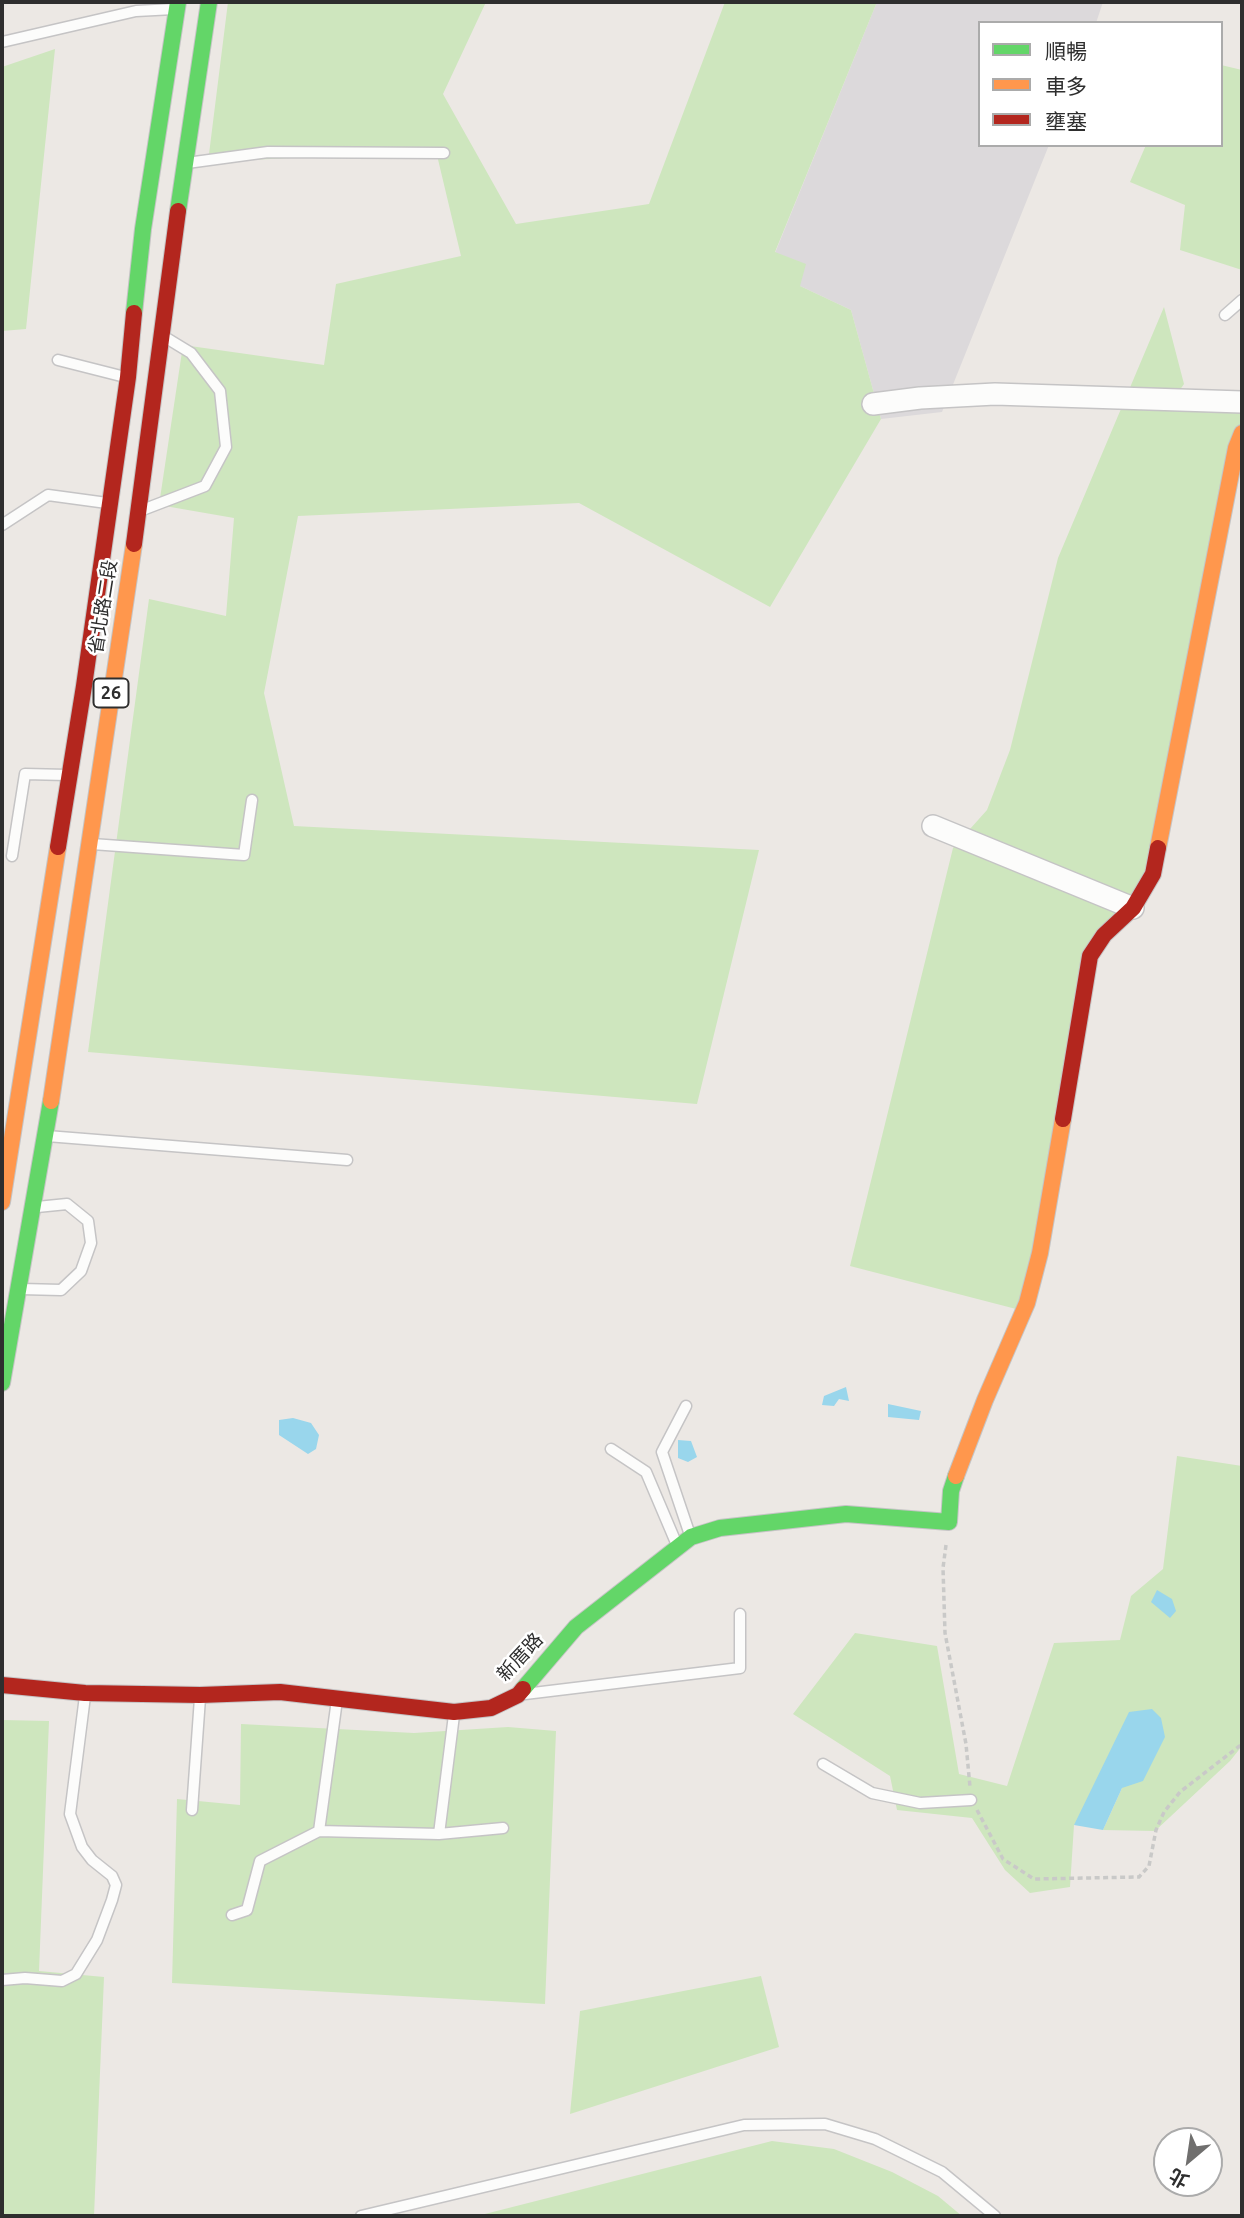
<!DOCTYPE html>
<html>
<head>
<meta charset="utf-8">
<style>
	body { margin:0 }
	#map { position:relative; width:1244px; height:2218px; overflow:hidden; background:#ece8e4; font-family:Ubuntu,"Noto Sans TC",sans-serif }
	canvas { display:block }
	.frame { position:absolute; inset:0; border:4px solid #2e2e2e; pointer-events:none }
	.legend { position:absolute; left:978px; top:21px; width:245px; height:126px; box-sizing:border-box; background:#fff; border:2px solid #ababab; margin:0; padding:9px 12px; list-style:none; font-size:21px; color:#2e2e2e }
	.legend li { display:flex; align-items:center; gap:14px; height:35px }
	.legend b { width:35px; border:2px solid #ababab }
	.north { position:absolute; left:1153px; top:2127px; width:70px; height:70px; box-sizing:border-box; background:#fff; border:2px solid #ababab; border-radius:50%; rotate:209deg; font-size:19px; font-weight:700; line-height:28px; text-align:center; color:#2e2e2e }
	.north::after { content:''; display:block; margin:auto; width:24px; height:32px; background:#706f6e; clip-path:polygon(50% 0,100% 100%,50% 72%,0 100%) }
</style>
</head>
<body>
<div id="map">
<canvas width="1244" height="2218"></canvas>
<div class="frame"></div>
<ul class="legend">
<li><b style="height:9px;background:#63d668"></b>順暢</li>
<li><b style="height:9px;background:#ff974d"></b>車多</li>
<li><b style="height:9px;background:#b3261e"></b>壅塞</li>
</ul>
<div class="north">北</div>
</div>
<script>
const g = document.querySelector('canvas').getContext('2d');
g.lineJoin = 'round';
function paint(path, color) {
  g.fillStyle = color;
  g.fill(path, 'evenodd');
}
function poly(rows) {
  const path = new Path2D();
  for (const r of rows) {
    path.moveTo(r[0], r[1]);
    for (let i = 2; i < r.length; i += 2) path.lineTo(r[i], r[i + 1]);
  }
  return path;
}
function trace(path, color, width, dash) {
  g.strokeStyle = color;
  g.lineWidth = width;
  g.lineCap = dash ? 'butt' : 'round';
  g.setLineDash(dash || []);
  g.stroke(path);
}
function write(font, color, halo, rows, align = 'center') {
  g.font = font + ' Ubuntu,"Noto Sans TC",sans-serif';
  g.lineWidth = 5;
  g.setLineDash([]);
  g.textBaseline = 'middle';
  g.strokeStyle = halo;
  g.fillStyle = color;
  for (const [text, x, y, turn = 0] of rows) {
    g.save();
    g.translate(x, y);
    g.rotate((+turn || 0) * Math.PI / 180);
    g.textAlign = isNaN(turn) ? turn : align;
    if (halo) g.strokeText(text, 0, 0);
    g.fillText(text, 0, 0);
    g.restore();
  }
}
const industrial = poly([
	[877,2,1103,2,1096,23,980,23,980,145,1049,145,942,412,881,419,851,310,800,286,775,253]
]);
const green = poly([
	[228,2,486,2,443,94,516,224,649,204,725,2,877,2,775,252,806,264,800,286,851,310,881,419,770,607,579,503,298,516,264,693,294,826,759,850,697,1104,88,1052,149,599,226,616,234,518,159,505,183,345,324,365,336,284,461,256,436,151,208,162],
	[55,49,26,329,2,331,2,67],
	[1221,65,1242,70,1242,270,1180,250,1185,205,1130,182,1146,145,1221,145],
	[1164,307,1184,384,1170,404,1242,410,1242,431,1144,887,1095,945,1020,1310,850,1266,953,848,987,810,1010,750,1058,558],
	[1177,1456,1242,1466,1242,1746,1230,1761,1155,1831,1103,1830,1122,1788,1165,1737,1074,1825,1070,1887,1030,1893,1005,1870,972,1818,897,1810,890,1776,793,1714,855,1633,937,1646,959,1774,1007,1786,1054,1643,1120,1640,1131,1596,1163,1569],
	[2,1720,49,1721,39,1971,104,1977,94,2216,2,2216],
	[241,1724,414,1733,508,1727,556,1731,545,2004,172,1983,177,1799,240,1805],
	[761,1976,779,2047,570,2114,580,2011],
	[772,2141,834,2149,892,2172,938,2196,962,2216,477,2216]
]);
const water = poly([
	[846,1387,849,1401,839,1399,834,1406,822,1405,824,1396],
	[888,1404,921,1411,919,1420,888,1417],
	[293,1418,311,1423,319,1435,316,1449,308,1454,279,1435,279,1420],
	[678,1440,691,1441,697,1457,688,1462,678,1458],
	[1157,1590,1172,1599,1176,1611,1170,1618,1151,1602],
	[1152,1709,1161,1718,1165,1737,1143,1781,1122,1788,1103,1830,1074,1825,1129,1712]
]);
const path = poly([
	[946,1545,943,1568,945,1633,966,1744,970,1787],
	[977,1810,1003,1859,1034,1879,1139,1877,1149,1866,1156,1830,1164,1812,1180,1792,1242,1744]
]);
const lane = poly([
	[2,42,136,11,174,9],
	[187,163,268,152,444,153],
	[1225,315,1242,300],
	[58,360,125,377],
	[145,509,205,486,226,447,220,391,191,353,168,339],
	[2,525,48,495,107,503],
	[92,844,244,855,252,800],
	[12,856,25,774,67,775],
	[47,1136,347,1160],
	[21,1289,61,1290,81,1271,91,1243,88,1221,67,1204,37,1207],
	[686,1406,662,1452,690,1535],
	[611,1449,646,1472,677,1545],
	[525,1694,740,1668,740,1614],
	[337,1700,319,1831,439,1834,454,1715],
	[823,1764,872,1793,920,1803,971,1800],
	[192,1810,200,1698],
	[439,1834,503,1828],
	[232,1915,247,1910,260,1861,319,1831],
	[2,1980,25,1978,62,1981,76,1974,97,1940,112,1900,116,1885,112,1876,92,1860,82,1847,70,1814,85,1696],
	[361,2216,744,2125,825,2124,875,2139,942,2172,995,2216]
]);
const street = poly([
	[873,404,920,398,995,394,1242,402],
	[933,826,1133,908]
]);
const fast = poly([
	[178,211,209,2],
	[134,313,143,229,178,2],
	[2,1383,51,1101],
	[523,1689,576,1627,691,1537,720,1528,846,1514,949,1522,951,1491,956,1476]
]);
const slow = poly([
	[1158,848,1236,448,1242,433],
	[51,1101,134,544],
	[2,1202,58,847],
	[956,1476,985,1400,1027,1303,1040,1253,1063,1119]
]);
const jam = poly([
	[134,544,178,211],
	[58,847,84,686,128,377,134,313],
	[1063,1119,1090,956,1104,935,1133,908,1153,874,1158,848],
	[2,1685,85,1693,200,1695,280,1692,454,1712,491,1708,518,1695,523,1689]
]);
const shields = [
	[111,693,35]
];
const shieldNames = [
	["26",111,693]
];
const streetNames = [
	["省北路二段",103,607,-81],
	["新厝路",520,1657,-47]
];
paint(industrial, '#dcd9db');
paint(green, '#cee6be');
paint(water, '#99d6ec');
trace(lane, '#c5c4c5', 13);
trace(street, '#c5c4c5', 24);
trace(fast, '#c5c4c5', 18);
trace(slow, '#c5c4c5', 18);
trace(jam, '#c5c4c5', 18);
trace(path, '#c9c9c8', 3.5, [5, 3.5]);
trace(lane, '#fcfcfb', 10);
trace(street, '#fcfcfb', 21);
trace(fast, '#63d668', 16);
trace(slow, '#ff974d', 16);
trace(jam, '#b3261e', 16);
for (const [x, y, w] of shields) {
  const box = new Path2D();
  box.roundRect(x - w / 2, y - 14.5, w, 29, 5);
  g.fillStyle = '#fff';
  g.fill(box);
  trace(box, '#2e2e2e', 2);
}
write('bold 18px', '#2e2e2e', null, shieldNames);
write('19px', '#2e2e2e', '#fff', streetNames);
</script>
</body>
</html>
